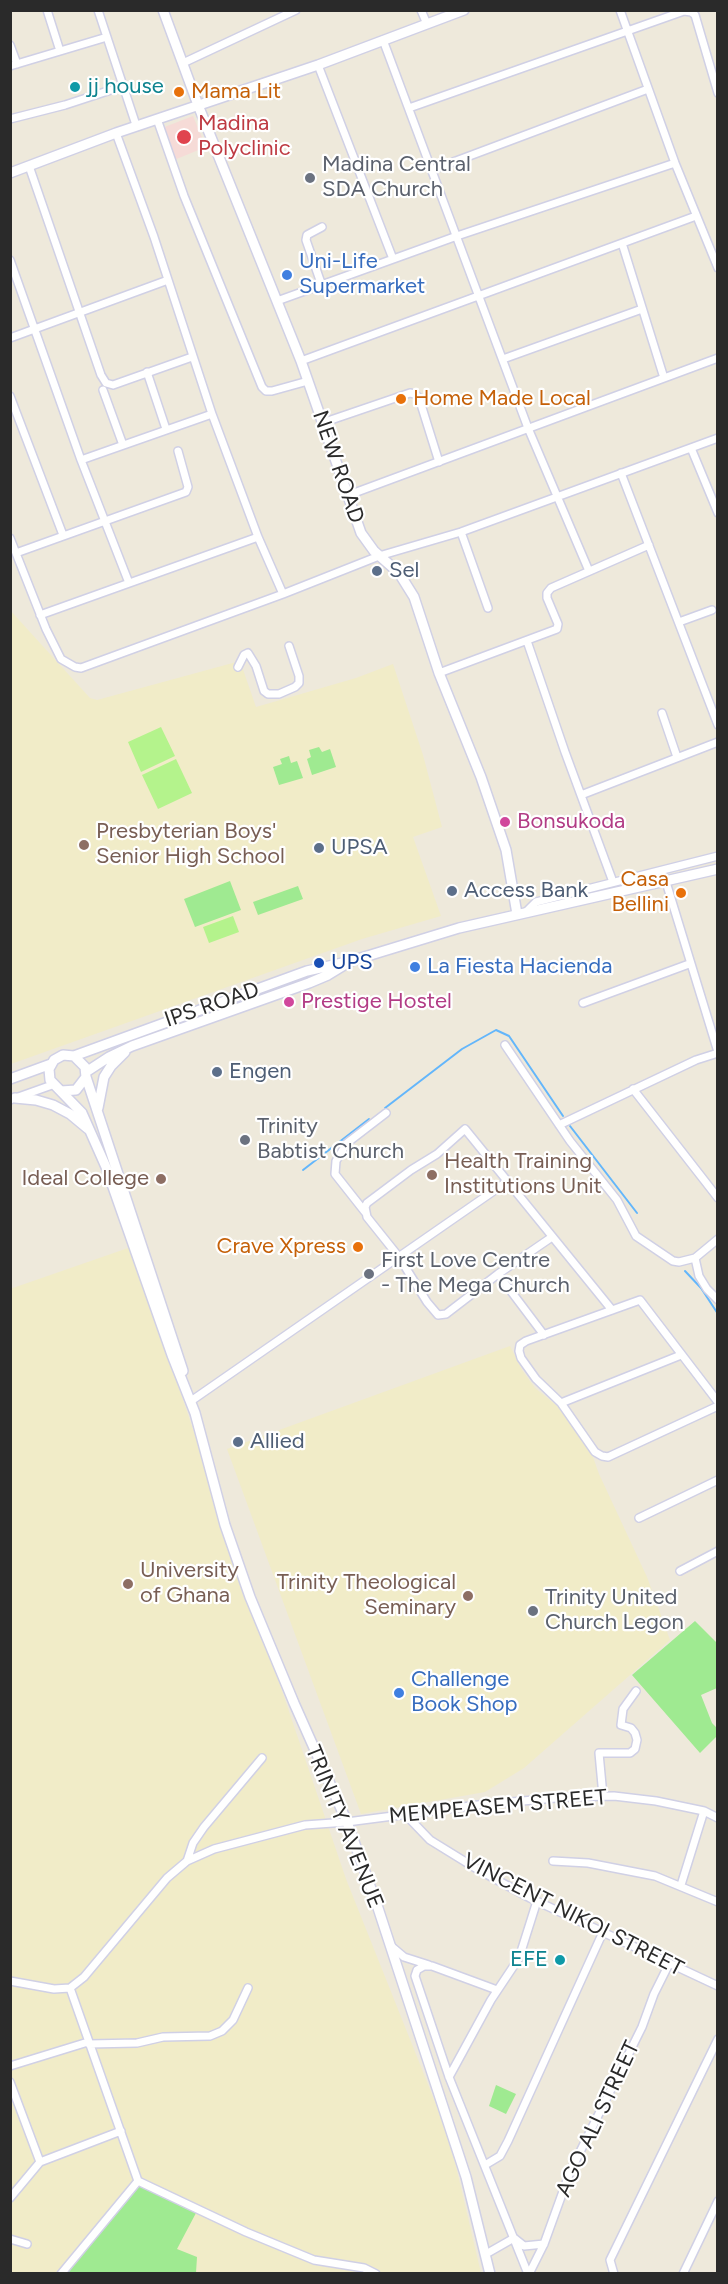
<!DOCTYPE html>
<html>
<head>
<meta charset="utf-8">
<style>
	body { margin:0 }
	#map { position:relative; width:728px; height:2284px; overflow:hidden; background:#eee9db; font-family:Figtree,sans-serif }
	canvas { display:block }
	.frame { position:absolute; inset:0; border:12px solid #2a2a2a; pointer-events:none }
</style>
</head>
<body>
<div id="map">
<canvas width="728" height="2284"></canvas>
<div class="frame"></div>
</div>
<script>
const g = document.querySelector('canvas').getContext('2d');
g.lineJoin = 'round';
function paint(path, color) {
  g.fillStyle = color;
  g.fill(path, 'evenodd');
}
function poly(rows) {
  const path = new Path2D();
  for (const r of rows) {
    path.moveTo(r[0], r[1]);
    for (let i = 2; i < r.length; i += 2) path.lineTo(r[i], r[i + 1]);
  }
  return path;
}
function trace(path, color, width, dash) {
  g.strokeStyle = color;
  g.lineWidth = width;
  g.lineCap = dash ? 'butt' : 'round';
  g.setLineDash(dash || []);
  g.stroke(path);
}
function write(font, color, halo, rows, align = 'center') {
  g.font = font + ' Figtree,sans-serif';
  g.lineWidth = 4.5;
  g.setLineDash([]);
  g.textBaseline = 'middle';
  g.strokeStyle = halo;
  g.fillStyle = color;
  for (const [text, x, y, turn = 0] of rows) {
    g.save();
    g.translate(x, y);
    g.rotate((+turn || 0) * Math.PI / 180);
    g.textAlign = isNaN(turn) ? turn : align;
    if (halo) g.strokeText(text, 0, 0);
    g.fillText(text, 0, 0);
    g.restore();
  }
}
const education = poly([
	[10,610,90,698,97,700,240,661,256,707,356,678,393,664,423,755,442,827,413,837,441,916,362,939,11,1064],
	[131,1247,346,1879,449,2137,481,2273,11,2273,10,1289],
	[510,1346,522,1370,535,1388,566,1413,593,1457,599,1474,647,1577,670,1640,524,1768,485,1792,361,1814,227,1449]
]);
const medical = poly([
	[193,116,206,147,174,160,162,128]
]);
const green = poly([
	[319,747,322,752,330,749,336,767,312,775,307,759,311,757,309,750],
	[289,756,291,763,297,761,303,778,279,785,273,767,282,764,280,759],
	[230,881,241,910,195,927,184,899],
	[298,886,303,899,258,915,253,902],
	[695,1621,718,1644,717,1688,701,1695,712,1723,717,1728,717,1736,700,1753,632,1675],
	[496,2085,516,2094,506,2114,489,2106],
	[138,2185,196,2213,177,2249,197,2257,196,2273,66,2274]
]);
const pitch = poly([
	[161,727,175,756,141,772,128,742],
	[176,759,192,793,158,809,142,775],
	[233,916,239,932,209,943,203,927]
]);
const stream = poly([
	[385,1108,462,1049,496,1030,509,1036,563,1116],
	[570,1126,637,1213],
	[303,1170,369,1119],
	[685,1271,701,1288,718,1314]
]);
const street = poly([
	[47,10,60,51],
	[98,10,136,125],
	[421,10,427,24],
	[620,10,675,163,718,268],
	[383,40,528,428,589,571],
	[10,45,17,64],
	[183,63,296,10],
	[318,65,393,259],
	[10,66,107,37],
	[409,108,684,11,691,12,695,15,718,93],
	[10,119,65,105,123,86],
	[157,119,184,196,262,387,266,391,272,391,308,381],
	[116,133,154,237,212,414,258,537,283,594],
	[29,166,101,375,106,383,113,385,192,357],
	[432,170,648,89],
	[322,227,307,235,306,240,322,286],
	[622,243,664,378],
	[10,260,81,460,129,583],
	[277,301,457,236,675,163],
	[10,338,168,280],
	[503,359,642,309],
	[301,361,696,216],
	[147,372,166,429],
	[103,390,123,445],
	[10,396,63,535],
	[322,423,410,393,415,394,419,398,439,462],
	[691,448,718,513],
	[81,460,212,414],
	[621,473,718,725],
	[346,496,718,358],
	[461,532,488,608],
	[10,538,46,629,61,659,75,667,81,668,283,594,379,556,461,532,718,438],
	[16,553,186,492,188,487,178,451],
	[40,615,258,537],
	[679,622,712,610],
	[527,641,565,752,613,882],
	[238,667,244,655,248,653,256,666,264,691,268,694,279,694,295,687,299,683,299,676,289,646],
	[439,673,557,629,558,624,547,598,547,593,551,588,649,545],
	[662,713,677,757],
	[581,795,718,742],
	[666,882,718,1052],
	[526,912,536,902,718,856],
	[583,1003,689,964],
	[505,1045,570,1141,617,1200,636,1236,673,1261,679,1262,695,1258,718,1239],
	[633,1089,718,1198],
	[10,1100,52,1085],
	[559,1125,696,1060,718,1053],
	[365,1212,335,1174,336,1161,347,1143,386,1113],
	[552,1237,498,1274,446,1314,438,1315,427,1302,399,1257,367,1217,365,1207,367,1203,411,1170,437,1154,465,1129,612,1310],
	[695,1258,699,1276,707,1289,718,1300],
	[498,1274,544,1335],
	[191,1401,508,1181],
	[718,1402,640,1300,526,1341,520,1345,519,1351,521,1358,536,1379,561,1403,595,1452,602,1456,608,1457,718,1406],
	[561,1403,681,1355],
	[639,1518,718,1480],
	[680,1571,718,1551],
	[603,1796,599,1753,630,1753,635,1749,637,1740,635,1733,631,1728,621,1725,623,1709,636,1691],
	[405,1814,430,1840,477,1869,530,1898,718,1986],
	[187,1861,193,1843,204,1827,262,1758],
	[553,1861,588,1863,655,1876,718,1902],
	[681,1885,704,1811],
	[391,1946,404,1957,429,1965],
	[10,1981,54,1989,70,1988,84,1977,167,1878,187,1861,214,1849,305,1825,347,1822,478,1805,567,1797,614,1796,656,1801,704,1811,718,1818],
	[70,1988,138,2181],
	[497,1990,432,1966,424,1966,417,1970,415,1976,449,2077,528,2274],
	[89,2044,137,2043,163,2037,210,2036,222,2031,233,2020,248,1988],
	[10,2066,88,2042],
	[449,2077,491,2000,519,1958,537,1901],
	[10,2082,40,2162,10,2198],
	[40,2162,121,2131],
	[485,2165,500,2156,508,2141,603,1932],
	[138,2181,246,2232,314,2260,364,2268,376,2274],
	[10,2239,27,2244],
	[486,2254,514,2238,524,2246,544,2244],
	[61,2274,138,2181],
	[529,2274,544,2244,570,2172,642,2027,654,1994,669,1964],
	[614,2274,610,2260,718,2039],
	[683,2274,718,2201]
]);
const secondary = poly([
	[163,10,198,105,301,361,361,533,374,551,399,573,414,597,439,673,481,777,506,850,517,914],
	[10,173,116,133,318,65,464,10],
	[74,1056,307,971,351,961,459,928,718,869],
	[86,1072,109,1057,132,1046,309,983,328,975,346,964],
	[86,1077,183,1371],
	[10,1079,51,1064],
	[61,1091,76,1090,86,1077,85,1067,74,1056,63,1055,54,1060,49,1069,50,1080,82,1113,106,1167,172,1355,195,1413,225,1525,250,1597,294,1703,347,1822,378,1908,466,2177,490,2274],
	[15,1098,36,1100,53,1105,70,1114,88,1129],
	[98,1108,104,1077,111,1066,125,1052]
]);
const markers = [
	[75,87,6,"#0f9aa8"],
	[179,92,6,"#e8710a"],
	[184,137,8,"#e0444e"],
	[310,178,6,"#6b7280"],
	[287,275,6,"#3f7fe0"],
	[401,399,6,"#e8710a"],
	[377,571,6,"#5c6f8a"],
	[505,822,6,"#d1479c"],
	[84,845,6,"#8d6e63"],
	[319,848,6,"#5c6f8a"],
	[452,891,6,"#5c6f8a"],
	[681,893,6,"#e8710a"],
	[319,963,6,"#1a4fb4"],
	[415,967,6,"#3f7fe0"],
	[289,1002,6,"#d1479c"],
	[217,1072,6,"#5c6f8a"],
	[245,1140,6,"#6b7280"],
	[432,1175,6,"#8d6e63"],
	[161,1179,6,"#8d6e63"],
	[358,1247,6,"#e8710a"],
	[369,1274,6,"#6b7280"],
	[238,1442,6,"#5c6f8a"],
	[128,1584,6,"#8d6e63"],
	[468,1596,6,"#8d6e63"],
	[533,1611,6,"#6b7280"],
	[399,1693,6,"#3f7fe0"],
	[560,1960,6,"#0f9aa8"]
];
const cultureNames = [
	["jj house",87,87],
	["EFE",548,1960,"right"]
];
const foodNames = [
	["Mama Lit",191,92],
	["Home Made Local",413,399],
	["Casa",669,880,"right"],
	["Bellini",669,905,"right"],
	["Crave Xpress",346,1247,"right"]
];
const healthNames = [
	["Madina",198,124],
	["Polyclinic",198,149]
];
const worshipNames = [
	["Madina Central",322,165],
	["SDA Church",322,190],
	["Trinity",257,1127],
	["Babtist Church",257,1152],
	["First Love Centre",381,1261],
	["- The Mega Church",381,1286],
	["Trinity United",545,1598],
	["Church Legon",545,1623]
];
const shopNames = [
	["Uni-Life",299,262],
	["Supermarket",299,287],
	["La Fiesta Hacienda",427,967],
	["Challenge",411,1680],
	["Book Shop",411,1705]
];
const streetNames = [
	["NEW ROAD",338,467,71],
	["IPS ROAD",212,1005,-19],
	["MEMPEASEM STREET",498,1807,-5],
	["TRINITY AVENUE",344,1827,68],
	["VINCENT NIKOI STREET",573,1915,27],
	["AGO ALI STREET",598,2119,-65]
];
const serviceNames = [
	["Sel",389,571],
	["UPSA",331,848],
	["Access Bank",464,891],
	["Engen",229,1072],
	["Allied",250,1442]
];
const hotelNames = [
	["Bonsukoda",517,822],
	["Prestige Hostel",301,1002]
];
const educationNames = [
	["Presbyterian Boys'",96,832],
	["Senior High School",96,857],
	["Health Training",444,1162],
	["Institutions Unit",444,1187],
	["Ideal College",149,1179,"right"],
	["University",140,1571],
	["of Ghana",140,1596],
	["Trinity Theological",456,1583,"right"],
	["Seminary",456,1608,"right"]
];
const transitNames = [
	["UPS",331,963]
];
paint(education, '#f1ecc8');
paint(medical, '#f6dbd7');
paint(green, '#9fea91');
paint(pitch, '#b4f38c');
trace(stream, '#63b6fb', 2);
trace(street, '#d0d0e5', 10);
trace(secondary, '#d0d0e5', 12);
trace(street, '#fff', 7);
trace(secondary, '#fff', 9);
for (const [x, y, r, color] of markers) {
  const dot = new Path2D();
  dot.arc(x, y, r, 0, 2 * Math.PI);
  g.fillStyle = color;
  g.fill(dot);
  trace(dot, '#fff', 2);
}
write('22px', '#0d838f', '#fff', cultureNames, 'left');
write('22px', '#c56008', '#fff', foodNames, 'left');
write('22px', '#be3a42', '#fff', healthNames, 'left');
write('22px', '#5b616d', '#fff', worshipNames, 'left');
write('22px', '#366cbe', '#fff', shopNames, 'left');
write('22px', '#2a2a2a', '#fff', streetNames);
write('22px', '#4e5e75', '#fff', serviceNames, 'left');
write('22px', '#b23c85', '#fff', hotelNames, 'left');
write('22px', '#785e54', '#fff', educationNames, 'left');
write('22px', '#164399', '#fff', transitNames, 'left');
</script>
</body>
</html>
